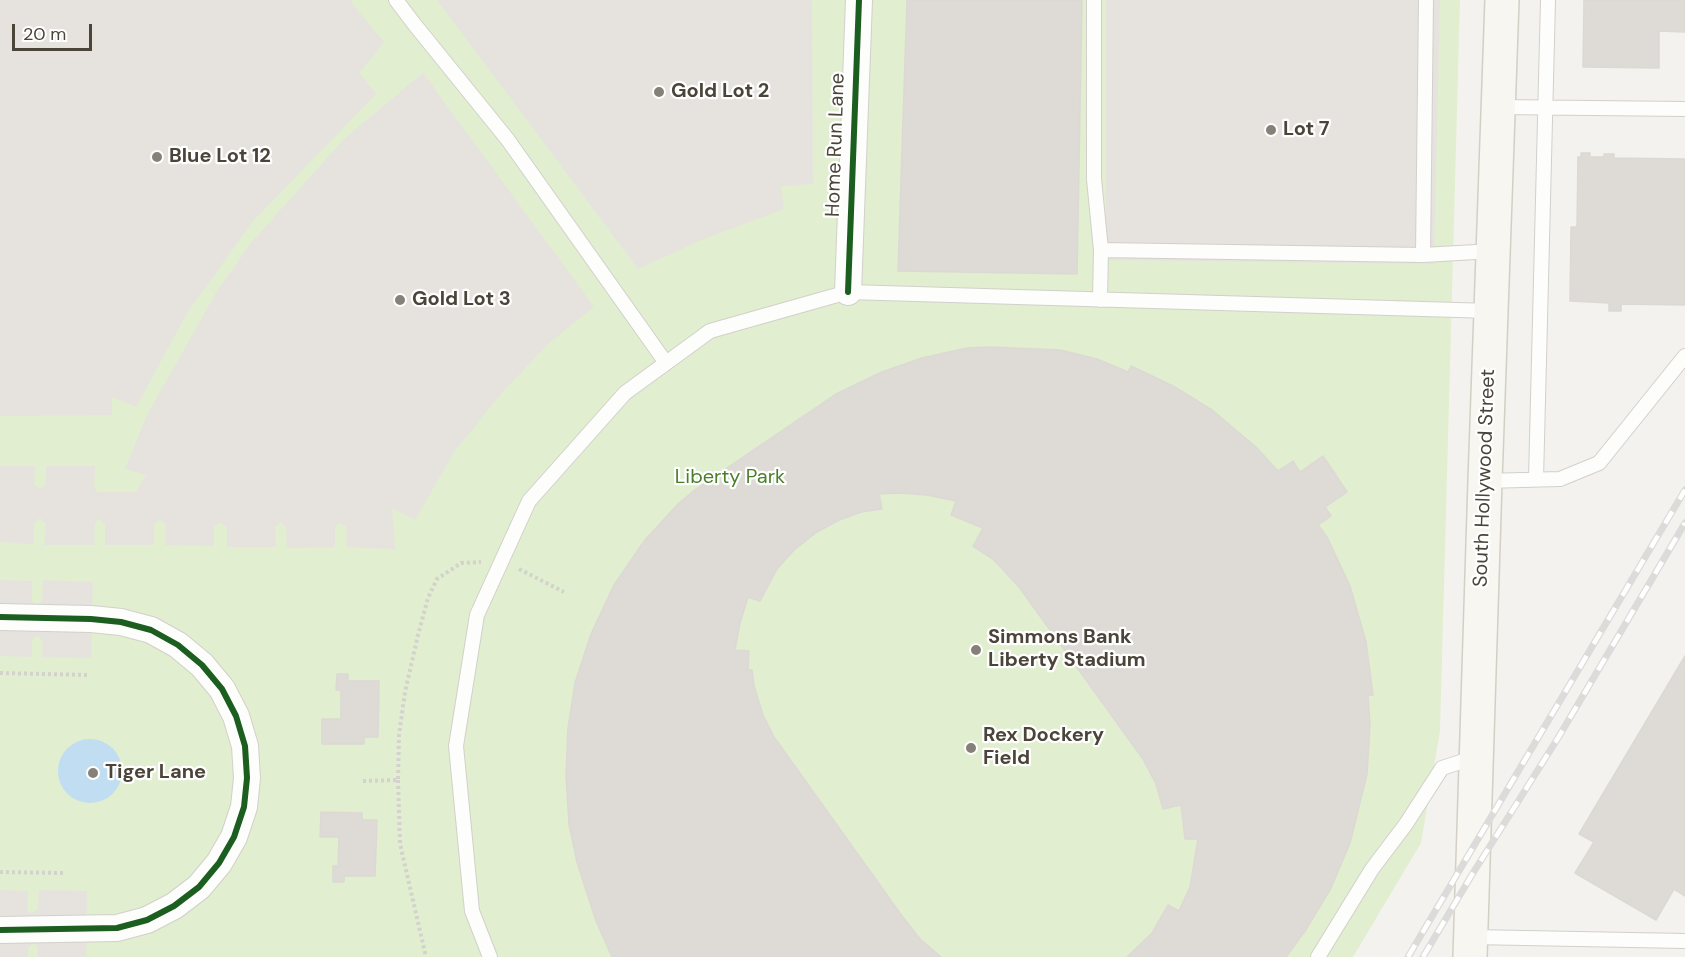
<!DOCTYPE html>
<html>
<head>
<meta charset="utf-8">
<style>
	body { margin:0 }
	#map { position:relative; width:1685px; height:957px; overflow:hidden; background:#f4f2ee; font-family:"DM Sans",sans-serif }
	canvas { display:block }
	.scale { position:absolute; left:12px; top:24px; width:80px; height:27px; box-sizing:border-box; border:3px solid #4b4439; border-top:0; padding-left:8px; font-size:18px; line-height:21px; white-space:nowrap; color:#4b4439; -webkit-text-stroke:4px #fff; paint-order:stroke }
</style>
</head>
<body>
<div id="map">
<canvas width="1685" height="957"></canvas>
<div class="scale">20 m</div>
</div>
<script>
const g = document.querySelector('canvas').getContext('2d');
g.lineJoin = 'round';
function paint(path, color) {
  g.fillStyle = color;
  g.fill(path, 'evenodd');
}
function poly(rows) {
  const path = new Path2D();
  for (const r of rows) {
    if (r.length === 3) {
      path.moveTo(r[0] + r[2], r[1]);
      path.arc(r[0], r[1], r[2], 0, 2 * Math.PI);
      continue;
    }
    path.moveTo(r[0], r[1]);
    for (let i = 2; i < r.length; i += 2) path.lineTo(r[i], r[i + 1]);
  }
  return path;
}
function trace(path, color, width, dash) {
  g.strokeStyle = color;
  g.lineWidth = width;
  g.lineCap = dash ? 'butt' : 'round';
  g.setLineDash(dash || []);
  g.stroke(path);
}
function write(font, color, halo, rows, align = 'center') {
  g.font = font + ' "DM Sans",sans-serif';
  g.lineWidth = 4.5;
  g.setLineDash([]);
  g.textBaseline = 'middle';
  g.strokeStyle = halo;
  g.fillStyle = color;
  for (const [text, x, y, turn = 0] of rows) {
    g.save();
    g.translate(x, y);
    g.rotate((+turn || 0) * Math.PI / 180);
    g.textAlign = isNaN(turn) ? turn : align;
    if (halo) g.strokeText(text, 0, 0);
    g.fillText(text, 0, 0);
    g.restore();
  }
}
const green = poly([
	[0,0,1460,0,1440,731,1421,843,1353,957,0,957]
]);
const parking = poly([
	[0,0,352,0,353,5,384,42,359,73,376,94,253,221,187,313,136,407,112,397,112,415,0,416],
	[437,0,812,0,813,184,781,186,784,209,701,240,638,269],
	[1106,0,1440,0,1434,264,1106,260],
	[423,73,594,307,550,342,504,390,454,452,415,520,392,508,395,549,347,547,346,526,340,523,335,527,335,547,287,548,286,527,281,522,275,527,276,547,227,547,227,527,219,522,214,527,214,546,165,545,166,525,160,519,154,524,154,545,105,545,105,524,99,519,95,523,94,545,44,545,46,523,40,518,34,523,33,544,0,542,0,466,35,466,34,485,41,489,46,484,46,466,95,466,94,488,98,492,136,492,146,475,125,469,147,415,216,293,251,243,344,139],
	[0,580,32,581,32,601,37,605,42,601,43,580,93,582,91,658,42,657,43,641,37,635,32,640,32,657,0,656],
	[0,890,28,891,27,911,32,913,38,909,39,890,87,891,86,957,38,957,38,947,34,942,28,948,28,957,0,957]
]);
const water = poly([
	[90,771,32]
]);
const building = poly([
	[907,0,1082,0,1077,274,898,271,907,0],
	[1584,0,1685,0,1685,32,1659,31,1659,68,1583,67,1584,0],
	[1581,153,1590,153,1590,157,1604,157,1604,154,1614,154,1614,158,1685,159,1685,305,1621,304,1621,311,1609,311,1609,303,1570,301,1571,227,1577,227,1578,157,1581,157,1581,153],
	[990,347,1060,350,1097,359,1128,372,1131,366,1173,386,1212,410,1256,447,1278,471,1293,461,1300,472,1323,456,1347,492,1325,507,1331,516,1318,525,1327,537,1350,586,1366,642,1373,695,1368,695,1370,725,1367,774,1350,843,1331,888,1305,931,1286,957,1127,957,1152,933,1168,905,1179,911,1190,887,1198,839,1185,839,1181,805,1163,809,1156,784,1143,759,1019,587,993,559,973,546,983,528,951,515,956,501,927,495,900,493,879,494,882,509,861,512,839,520,817,532,794,550,777,569,760,601,748,597,740,623,735,650,749,651,748,670,752,670,754,686,763,715,774,737,902,916,920,939,941,957,612,957,596,921,577,862,569,824,566,775,568,728,575,683,591,634,614,585,645,540,678,504,696,489,836,394,882,372,922,358,967,348,990,347],
	[1685,656,1685,896,1674,889,1656,920,1575,873,1594,842,1579,834,1685,656],
	[337,674,348,674,348,681,379,681,378,737,364,737,364,744,322,744,322,719,341,719,341,690,336,690,337,674],
	[321,812,362,813,362,820,377,820,375,876,344,876,344,882,333,882,333,866,338,866,339,837,320,837,321,812]
]);
const path = poly([
	[519,569,564,592],
	[0,673,89,675],
	[398,780,400,844,426,957],
	[363,781,398,780,399,735,405,692,418,635,428,598,437,579,461,563,481,562],
	[0,872,64,873]
]);
const lane = poly([
	[396,0,415,25,508,140,666,363],
	[1094,0,1094,179,1101,250,1423,255,1494,251],
	[1499,107,1685,109],
	[1423,255,1426,0],
	[1100,300,1101,250],
	[1536,479,1548,0],
	[1485,481,1560,479,1599,463,1685,356],
	[1471,937,1685,941],
	[490,957,472,911,456,746,477,615,529,501,625,393,710,331,848,292,1491,311],
	[1318,957,1372,869,1406,824,1442,768,1476,757]
]);
const street = poly([
	[848,292,859,0],
	[0,617,91,619,121,622,151,630,178,645,202,665,222,689,236,716,245,746,247,778,244,807,234,837,219,863,199,887,174,906,147,920,117,928,0,930]
]);
const secondary = poly([
	[1470,957,1485,481,1502,0]
]);
const rail = poly([
	[1408,957,1685,490],
	[1423,957,1473,873,1558,738,1685,523]
]);
const cycleway = poly([
	[848,292,859,0],
	[0,617,91,619,121,622,151,630,178,645,202,665,222,689,236,716,245,746,247,778,244,807,234,837,219,863,199,887,174,906,147,920,117,928,0,930]
]);
const markers = [
	[659,92,6,"#868178"],
	[1271,130,6,"#868178"],
	[157,157,6,"#868178"],
	[400,300,6,"#868178"],
	[976,650,6,"#868178"],
	[971,748,6,"#868178"],
	[93,773,6,"#868178"]
];
const poiNames = [
	["Gold Lot 2",671,92],
	["Lot 7",1283,130],
	["Blue Lot 12",169,157],
	["Gold Lot 3",412,300],
	["Simmons Bank",988,638],
	["Liberty Stadium",988,661],
	["Rex Dockery",983,736],
	["Field",983,759],
	["Tiger Lane",105,773]
];
const streetNames = [
	["Home Run Lane",836,145,-88],
	["South Hollywood Street",1485,478,-88]
];
const parkNames = [
	["Liberty Park",730,478]
];
paint(green, '#e1eecf');
paint(parking, '#e6e3df');
paint(water, '#c0ddf1');
paint(building, '#dedbd6');
trace(building, '#dcd9d4', 1.5);
trace(lane, '#d2d0cb', 16);
trace(street, '#d2d0cb', 28);
trace(secondary, '#d3cfc5', 36);
trace(path, '#d3d2cc', 4, [3, 3]);
trace(lane, '#fdfdfc', 14);
trace(street, '#fdfdfc', 26);
trace(secondary, '#f7f6f1', 33);
trace(rail, '#dbdbda', 7);
trace(rail, '#fff', 4.5, [14]);
trace(cycleway, '#1b5e20', 6);
for (const [x, y, r, color] of markers) {
  const dot = new Path2D();
  dot.arc(x, y, r, 0, 2 * Math.PI);
  g.fillStyle = color;
  g.fill(dot);
  trace(dot, '#fff', 2);
}
write('bold 20px', '#4b4439', '#fff', poiNames, 'left');
write('20px', '#4b4439', '#fff', streetNames);
write('20px', '#4a7f2a', '#fff', parkNames);
</script>
</body>
</html>
